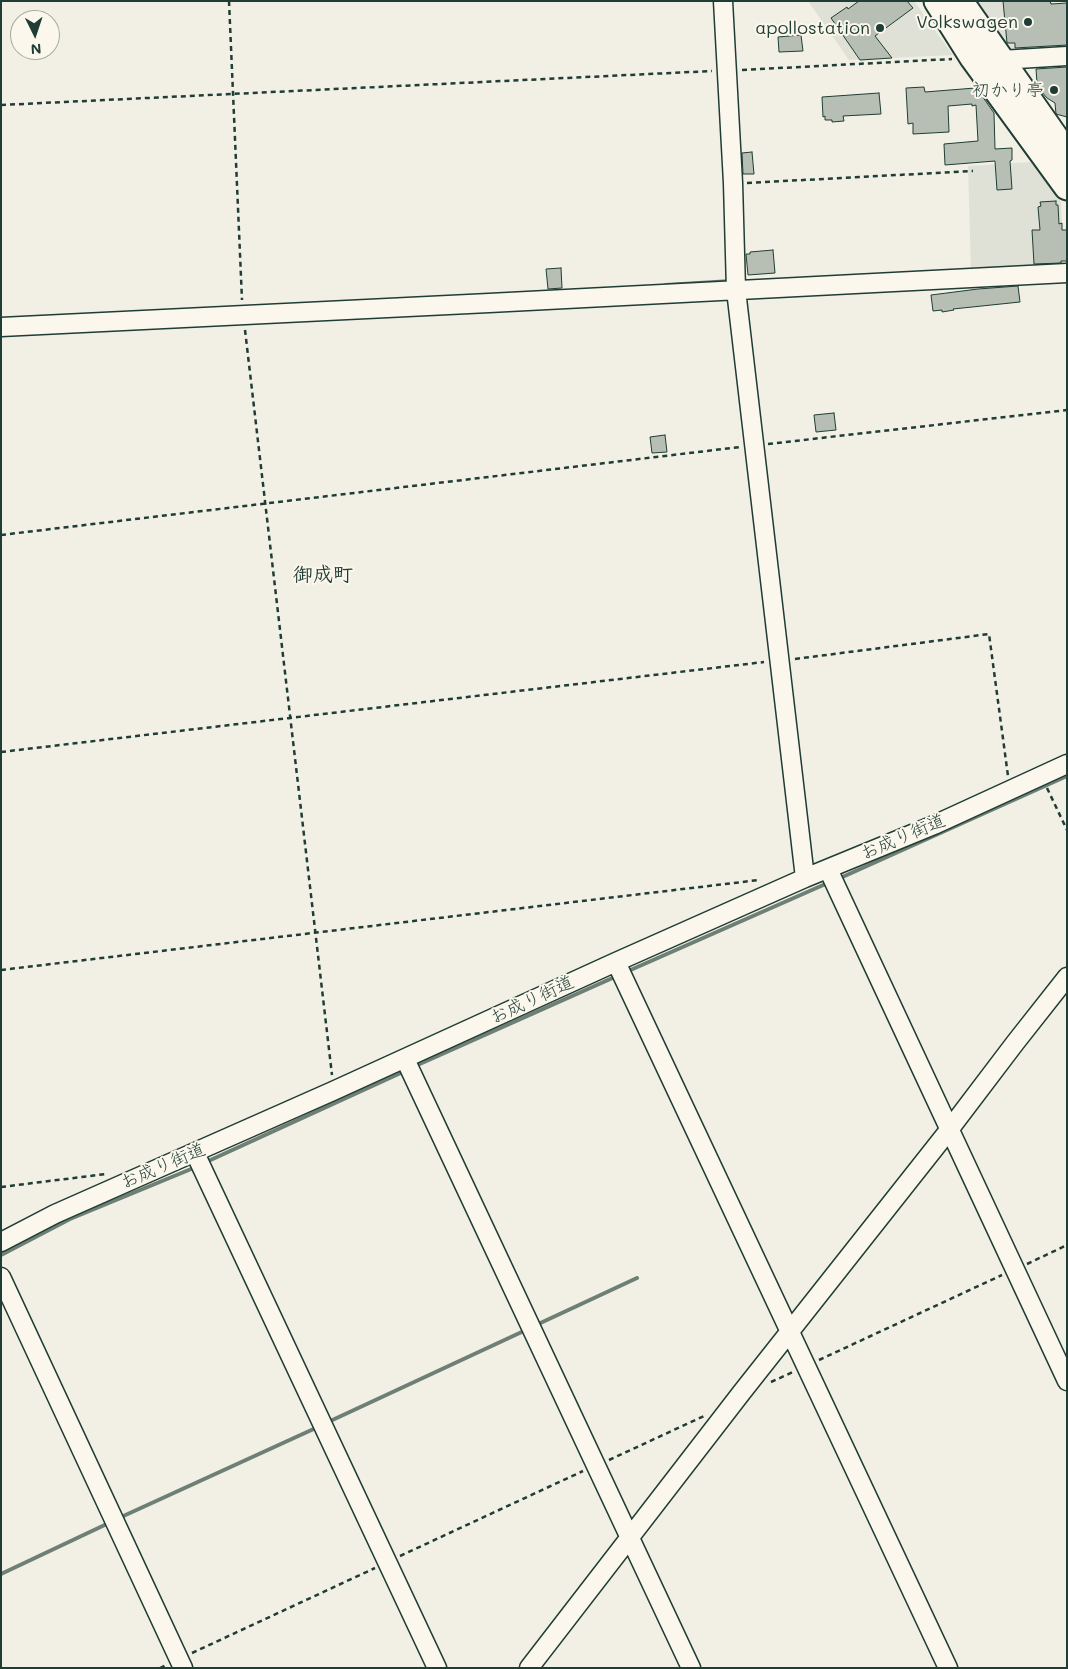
<!DOCTYPE html>
<html>
<head>
<meta charset="utf-8">
<style>
	body { margin:0 }
	#map { position:relative; width:1068px; height:1669px; overflow:hidden; background:#f2f0e5; font-family:Mali,sans-serif }
	canvas { display:block }
	.frame { position:absolute; inset:0; border:2px solid #1f3d34; pointer-events:none }
	.north { position:absolute; left:10px; top:10px; width:50px; height:50px; box-sizing:border-box; background:#fbf7ec; border:1px solid #a3ada2; border-radius:50%; rotate:176deg; font-size:14px; font-weight:700; line-height:20px; text-align:center; color:#1f3d34 }
	.north::after { content:''; display:block; margin:auto; width:18px; height:22px; background:#1f3d34; clip-path:polygon(50% 0,100% 100%,50% 72%,0 100%) }
</style>
</head>
<body>
<div id="map">
<canvas width="1068" height="1669"></canvas>
<div class="frame"></div>
<div class="north">N</div>
</div>
<script>
const g = document.querySelector('canvas').getContext('2d');
g.lineJoin = 'round';
function paint(path, color) {
  g.fillStyle = color;
  g.fill(path, 'evenodd');
}
function poly(rows) {
  const path = new Path2D();
  for (const r of rows) {
    path.moveTo(r[0], r[1]);
    for (let i = 2; i < r.length; i += 2) path.lineTo(r[i], r[i + 1]);
  }
  return path;
}
function trace(path, color, width, dash) {
  g.strokeStyle = color;
  g.lineWidth = width;
  g.lineCap = dash ? 'butt' : 'round';
  g.setLineDash(dash || []);
  g.stroke(path);
}
function write(font, color, halo, rows, align = 'center') {
  g.font = font + ' Mali,"Klee One",sans-serif';
  g.lineWidth = 4;
  g.setLineDash([]);
  g.textBaseline = 'middle';
  g.strokeStyle = halo;
  g.fillStyle = color;
  for (const [text, x, y, turn = 0] of rows) {
    g.save();
    g.translate(x, y);
    g.rotate((+turn || 0) * Math.PI / 180);
    g.textAlign = isNaN(turn) ? turn : align;
    if (halo) g.strokeText(text, 0, 0);
    g.fillText(text, 0, 0);
    g.restore();
  }
}
const built = poly([
	[808,1,914,1,953,55,849,60],
	[974,1,1052,1,1054,52,1012,53],
	[1031,162,1061,202,1064,267,971,272,968,166]
]);
const stream = poly([
	[666,285,732,281],
	[838,879,1067,776],
	[626,972,830,882],
	[413,1067,617,976],
	[204,1163,405,1071],
	[1,1255,70,1219,196,1167],
	[534,1326,637,1278],
	[326,1423,526,1330],
	[119,1518,318,1427],
	[1,1574,111,1522]
]);
const building = poly([
	[859,1,907,1,913,8,875,36,892,58,860,60,831,18,847,7,848,9,859,1],
	[1003,1,1050,1,1051,4,1067,3,1067,45,1015,48,1015,43,1007,43,1003,1],
	[801,35,803,51,779,52,778,37,801,35],
	[1067,67,1067,117,1056,114,1055,103,1047,98,1041,91,1037,83,1036,69,1067,67],
	[975,86,994,113,995,149,1012,148,1012,160,1010,161,1012,189,997,190,995,161,945,165,944,144,978,141,976,105,972,106,972,104,948,106,949,132,913,134,913,123,908,124,906,88,924,87,925,92,975,88,975,86],
	[879,93,881,114,843,116,844,121,832,122,832,120,825,120,825,116,823,117,822,97,879,93],
	[752,152,754,174,743,174,742,153,752,152],
	[1056,201,1056,205,1058,205,1059,224,1062,223,1062,230,1067,230,1067,261,1061,261,1061,263,1034,264,1032,230,1040,230,1038,207,1041,206,1040,202,1056,201],
	[773,250,775,273,748,275,746,254,750,254,750,252,773,250],
	[561,268,562,288,548,289,546,269,561,268],
	[1018,286,1020,302,953,309,954,310,942,312,942,310,933,311,931,295,978,289,1018,286],
	[834,413,836,430,816,432,814,415,834,413],
	[665,435,667,452,652,453,650,437,665,435]
]);
const path = poly([
	[229,1,242,300],
	[742,70,952,59],
	[1,105,712,71],
	[747,183,973,171],
	[245,330,332,1075],
	[768,444,1067,410],
	[1,535,740,447],
	[795,659,989,634,1008,776],
	[1,752,764,662],
	[1047,788,1067,830],
	[1,970,759,880],
	[1,1187,106,1174],
	[1027,1264,1067,1245],
	[819,1360,1002,1275],
	[771,1382,793,1372],
	[609,1460,704,1416],
	[400,1556,583,1471],
	[192,1653,375,1568],
	[160,1668,166,1665]
]);
const minor = poly([
	[723,1,733,183,736,290,805,878],
	[1001,60,1067,56],
	[1,327,489,303,1067,273],
	[828,869,1067,1381],
	[616,962,948,1668],
	[405,1059,691,1668],
	[195,1153,437,1668],
	[1,1242,55,1214,333,1091,616,962,805,878,934,825,1067,764],
	[1,1277,183,1668],
	[529,1668,742,1392,949,1130,1015,1043,1067,977]
]);
const highway = poly([
	[937,1,973,58,1067,187],
	[960,1,1067,154]
]);
const markers = [
	[1028,22,5,"#1f3d34"],
	[880,28,5,"#1f3d34"],
	[1054,90,5,"#1f3d34"]
];
const poiNames = [
	["Volkswagen",1018,22],
	["apollostation",870,28],
	["初かり亭",1044,90]
];
const streetNames = [
	["お成り街道",903,837,-23],
	["お成り街道",532,1000,-25],
	["お成り街道",163,1166,-23]
];
const quarterNames = [
	["御成町",323,575]
];
paint(built, '#e0e1d6');
trace(stream, '#6e7f75', 4);
paint(building, '#b7beb3');
trace(building, '#1f3d34', 1);
trace(minor, '#1f3d34', 21);
trace(highway, '#1f3d34', 29);
trace(path, '#1f3d34', 2.5, [5, 4]);
trace(minor, '#fbf7ec', 18);
trace(highway, '#fbf7ec', 25);
for (const [x, y, r, color] of markers) {
  const dot = new Path2D();
  dot.arc(x, y, r, 0, 2 * Math.PI);
  g.fillStyle = color;
  g.fill(dot);
  trace(dot, '#fbf7ec', 2);
}
write('18px', '#1f3d34', '#fbf7ec', poiNames, 'right');
write('18px', '#1f3d34', '#fbf7ec', streetNames);
write('bold 20px', '#1f3d34', '#fbf7ec', quarterNames);
</script>
</body>
</html>
